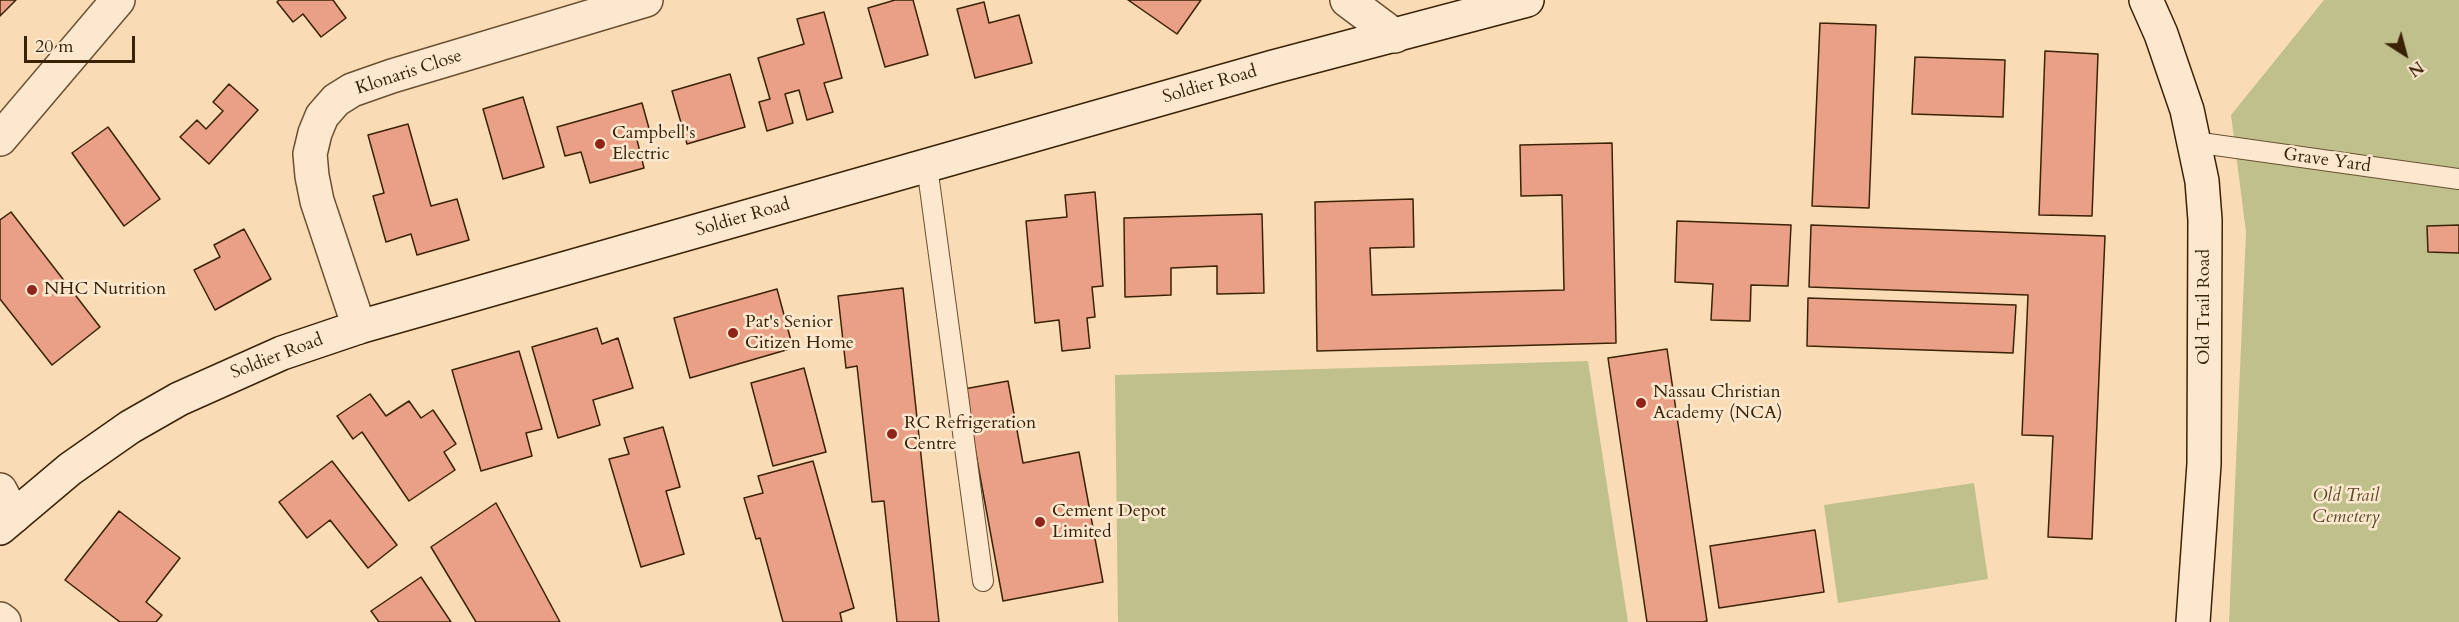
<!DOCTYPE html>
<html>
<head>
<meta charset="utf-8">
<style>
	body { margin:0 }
	#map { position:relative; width:2459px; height:622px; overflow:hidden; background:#f9dcb5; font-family:Cardo,serif }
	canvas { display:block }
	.north { position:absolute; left:2375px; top:24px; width:60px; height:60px; -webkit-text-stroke:4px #fbe8cf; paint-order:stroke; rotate:144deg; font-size:16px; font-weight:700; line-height:24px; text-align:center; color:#3a2205 }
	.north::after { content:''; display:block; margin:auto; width:21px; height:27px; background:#3a2205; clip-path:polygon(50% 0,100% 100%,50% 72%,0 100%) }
	.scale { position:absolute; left:24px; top:36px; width:111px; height:27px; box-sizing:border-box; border:3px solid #3a2205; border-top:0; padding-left:8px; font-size:18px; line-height:21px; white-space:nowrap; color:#3a2205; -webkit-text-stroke:4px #fbe8cf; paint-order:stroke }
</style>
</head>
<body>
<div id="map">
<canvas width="2459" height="622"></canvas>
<div class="north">N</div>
<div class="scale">20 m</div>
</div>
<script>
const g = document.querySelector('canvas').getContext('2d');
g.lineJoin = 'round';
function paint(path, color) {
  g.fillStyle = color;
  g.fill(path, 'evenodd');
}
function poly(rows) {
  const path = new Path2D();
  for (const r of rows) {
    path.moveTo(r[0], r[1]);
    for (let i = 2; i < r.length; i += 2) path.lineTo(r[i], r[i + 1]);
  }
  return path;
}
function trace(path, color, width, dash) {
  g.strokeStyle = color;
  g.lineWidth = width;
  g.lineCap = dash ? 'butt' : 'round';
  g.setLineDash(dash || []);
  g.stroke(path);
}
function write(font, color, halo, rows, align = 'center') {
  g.font = font + ' Cardo,serif';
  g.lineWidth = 5;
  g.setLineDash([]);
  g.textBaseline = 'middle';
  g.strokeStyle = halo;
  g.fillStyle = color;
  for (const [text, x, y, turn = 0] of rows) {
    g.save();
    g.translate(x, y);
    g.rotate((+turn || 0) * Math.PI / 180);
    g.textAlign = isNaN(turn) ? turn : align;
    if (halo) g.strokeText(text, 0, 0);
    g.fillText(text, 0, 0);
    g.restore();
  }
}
const green = poly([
	[2324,0,2459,0,2459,622,2229,622,2246,232,2231,115],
	[1588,361,1628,622,1118,622,1115,375],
	[1974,483,1988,579,1838,603,1824,505]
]);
const building = poly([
	[0,0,16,0,0,16,0,0],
	[279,0,333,0,346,18,321,37,303,14,293,22,277,2,279,0],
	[895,0,913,0,928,55,885,67,868,8,895,0],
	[1128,0,1201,0,1177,34,1128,0],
	[984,2,989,23,1019,15,1032,63,975,78,957,9,984,2],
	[824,12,842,78,824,83,833,112,807,120,799,90,785,94,793,123,767,131,759,102,770,99,758,58,804,44,797,19,824,12],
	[1820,23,1876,25,1869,208,1812,206,1820,23],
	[2045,51,2098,54,2092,216,2039,215,2045,51],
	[1915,57,2005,60,2003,117,1912,114,1915,57],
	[730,74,745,127,687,144,672,91,730,74],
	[229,84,258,110,209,164,180,137,197,120,206,129,223,111,213,102,229,84],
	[523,97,544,167,503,179,483,109,523,97],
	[642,103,650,132,636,136,644,168,590,183,581,152,565,156,557,127,642,103],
	[408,124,431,206,457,199,469,240,417,255,411,234,386,242,373,196,384,193,368,135,408,124],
	[108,127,160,199,124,226,72,153,108,127],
	[1612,143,1616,343,1317,351,1315,202,1413,199,1414,247,1370,248,1372,295,1564,290,1562,195,1521,196,1520,145,1612,143],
	[1095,192,1103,286,1092,287,1095,317,1087,318,1090,348,1062,351,1059,320,1035,323,1026,221,1067,217,1065,195,1095,192],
	[11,212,100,327,52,365,0,299,0,220,11,212],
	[1262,214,1264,293,1217,294,1217,266,1171,268,1171,295,1125,297,1124,218,1262,214],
	[1677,221,1791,225,1788,286,1751,285,1750,321,1711,320,1713,284,1675,282,1677,221],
	[1811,225,2105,236,2092,539,2048,537,2053,436,2022,435,2028,295,1809,287,1811,225],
	[2459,225,2459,253,2428,252,2427,226,2459,225],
	[244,229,271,279,215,310,194,270,220,257,214,245,244,229],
	[903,288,939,622,897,622,884,501,872,502,857,366,846,368,838,296,903,288],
	[777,289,793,348,690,378,674,318,777,289],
	[1808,298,2016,305,2013,353,1807,346,1808,298],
	[597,328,602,344,618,338,633,388,593,400,600,425,558,438,532,347,597,328],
	[1667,349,1707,621,1703,622,1647,622,1608,358,1667,349],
	[519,351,542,429,526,433,532,456,481,471,452,370,519,351],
	[804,368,826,452,773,466,751,383,804,368],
	[1008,381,1023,463,1079,452,1103,582,1003,601,964,389,1008,381],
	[370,394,386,416,409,401,421,418,433,410,456,444,444,452,455,470,409,501,362,432,353,439,337,416,370,394],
	[663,427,680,487,666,491,684,554,641,567,609,459,629,454,624,438,663,427],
	[332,461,397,545,368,568,330,520,307,538,279,502,332,461],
	[813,461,854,608,840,613,842,622,783,622,760,538,756,539,744,498,763,493,758,476,813,461],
	[496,503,560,622,476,622,431,547,496,503],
	[119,511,180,558,146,602,162,615,156,622,120,622,65,580,119,511],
	[1815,530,1824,592,1719,608,1710,546,1815,530],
	[421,577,451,622,379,622,371,611,421,577]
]);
const service = poly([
	[2194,142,2459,179],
	[927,166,983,581]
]);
const minor = poly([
	[1347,0,1395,36],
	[0,139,118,0],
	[359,327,317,201,312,176,310,154,315,133,322,116,336,100,352,90,392,76,646,0],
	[0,490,14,516],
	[0,619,4,622]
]);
const secondary = poly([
	[2146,0,2161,34,2187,110,2202,181,2205,220,2204,464,2193,622],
	[0,528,70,469,130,427,179,399,282,353,359,327,1273,67,1527,0]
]);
const markers = [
	[600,144,6,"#8f2418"],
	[32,290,6,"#8f2418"],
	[733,333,6,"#8f2418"],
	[1641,403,6,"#8f2418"],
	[892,434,6,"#8f2418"],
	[1040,522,6,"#8f2418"]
];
const streetNames = [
	["Klonaris Close",409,73,-18],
	["Soldier Road",1210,85,-16],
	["Grave Yard",2327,161,8],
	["Soldier Road",743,218,-16],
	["Old Trail Road",2205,307,-90],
	["Soldier Road",277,357,-21]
];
const poiNames = [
	["Campbell's",612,134],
	["Electric",612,155],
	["NHC Nutrition",44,290],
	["Pat's Senior",745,323],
	["Citizen Home",745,344],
	["Nassau Christian",1653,393],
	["Academy (NCA)",1653,414],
	["RC Refrigeration",904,424],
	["Centre",904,445],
	["Cement Depot",1052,512],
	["Limited",1052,533]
];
const parkNames = [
	["Old Trail",2346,497],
	["Cemetery",2346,518]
];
paint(green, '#c0c08c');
paint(building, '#eaa086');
trace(building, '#3a2205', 1.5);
trace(service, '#6a5031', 22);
trace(minor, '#6a5031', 36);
trace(secondary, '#3a2205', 36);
trace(service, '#fbe8cf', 20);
trace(minor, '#fbe8cf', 33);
trace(secondary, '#fbe8cf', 33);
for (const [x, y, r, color] of markers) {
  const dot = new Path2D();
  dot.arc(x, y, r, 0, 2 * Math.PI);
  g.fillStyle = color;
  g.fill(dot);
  trace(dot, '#fbe8cf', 2);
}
write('18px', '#3a2205', '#fbe8cf', streetNames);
write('18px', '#3a2205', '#fbe8cf', poiNames, 'left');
write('italic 18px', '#5c4a27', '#fbe8cf', parkNames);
</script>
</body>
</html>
